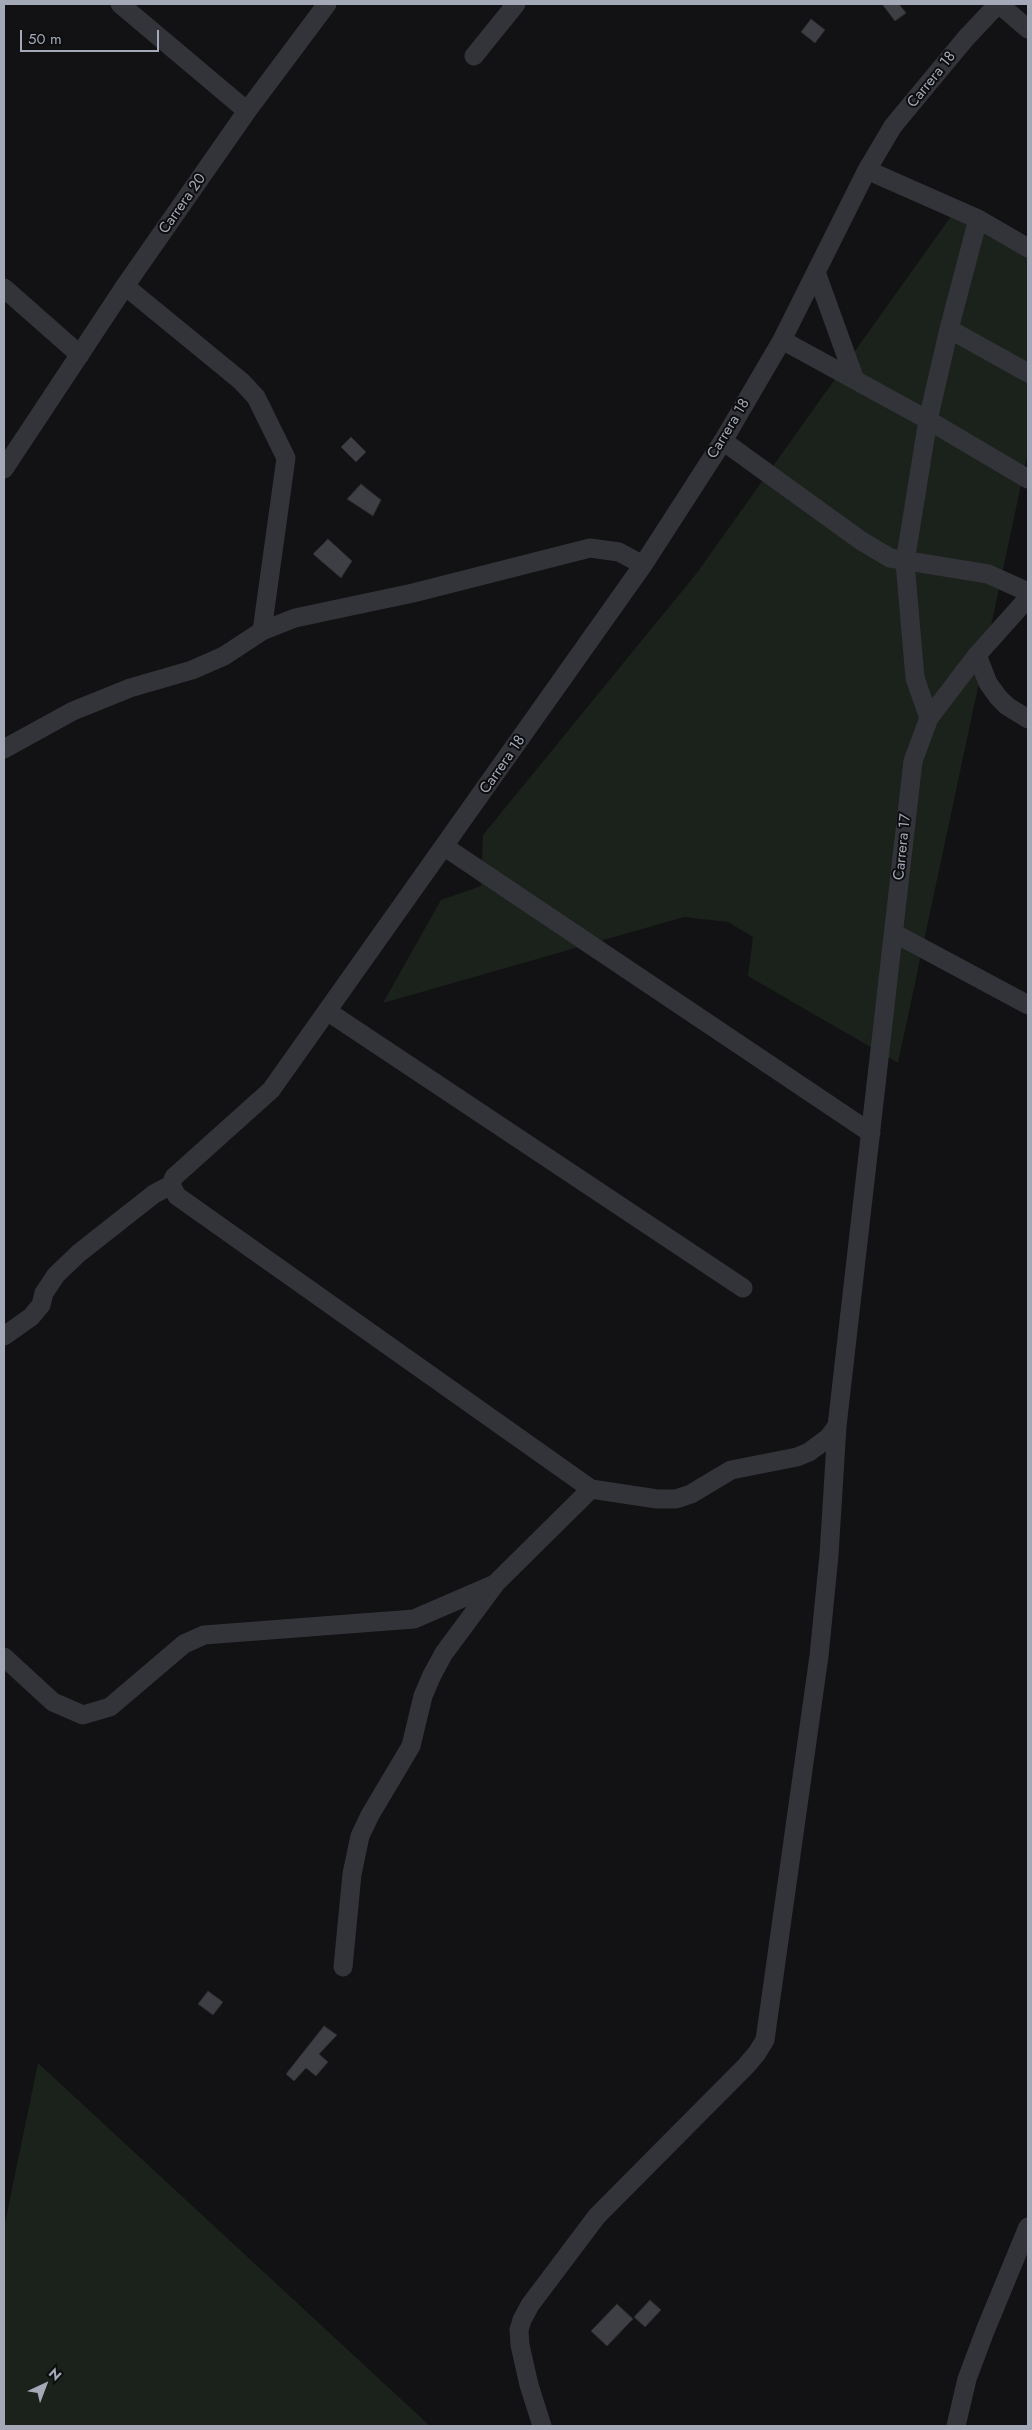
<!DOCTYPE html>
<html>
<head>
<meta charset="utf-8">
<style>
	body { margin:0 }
	#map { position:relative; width:1032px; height:2430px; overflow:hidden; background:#121214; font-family:Jost,sans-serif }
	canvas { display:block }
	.frame { position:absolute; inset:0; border:5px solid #a3a9b6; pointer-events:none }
	.north { position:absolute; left:20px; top:2360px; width:50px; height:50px; -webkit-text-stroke:4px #0d0d0f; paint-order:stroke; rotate:43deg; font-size:14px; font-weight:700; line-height:20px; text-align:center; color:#a3a9b6 }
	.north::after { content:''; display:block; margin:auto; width:18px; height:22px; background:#a3a9b6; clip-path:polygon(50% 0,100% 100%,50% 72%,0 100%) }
	.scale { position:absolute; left:20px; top:30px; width:139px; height:22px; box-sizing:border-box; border:2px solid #a3a9b6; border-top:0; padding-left:6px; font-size:15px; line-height:18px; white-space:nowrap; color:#a3a9b6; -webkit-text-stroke:4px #0d0d0f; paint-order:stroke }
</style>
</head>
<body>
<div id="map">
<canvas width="1032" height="2430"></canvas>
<div class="frame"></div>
<div class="north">N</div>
<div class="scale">50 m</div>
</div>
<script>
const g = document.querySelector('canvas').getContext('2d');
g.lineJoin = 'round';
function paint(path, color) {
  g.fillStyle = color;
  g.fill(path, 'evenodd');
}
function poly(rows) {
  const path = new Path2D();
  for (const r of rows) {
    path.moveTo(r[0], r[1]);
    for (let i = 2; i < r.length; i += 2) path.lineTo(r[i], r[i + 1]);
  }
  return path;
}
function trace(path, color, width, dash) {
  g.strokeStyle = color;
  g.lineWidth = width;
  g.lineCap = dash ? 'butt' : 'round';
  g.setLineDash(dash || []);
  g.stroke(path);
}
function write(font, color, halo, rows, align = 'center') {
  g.font = font + ' Jost,sans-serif';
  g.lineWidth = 4;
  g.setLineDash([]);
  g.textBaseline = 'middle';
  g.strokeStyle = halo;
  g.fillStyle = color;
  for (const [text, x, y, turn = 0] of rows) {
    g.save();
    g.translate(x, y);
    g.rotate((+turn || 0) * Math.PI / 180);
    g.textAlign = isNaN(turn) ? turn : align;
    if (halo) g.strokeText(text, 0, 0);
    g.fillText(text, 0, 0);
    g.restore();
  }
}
const green = poly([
	[957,208,1028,250,1028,452,898,1063,748,976,753,937,728,922,684,917,383,1003,441,900,481,886,483,835,696,574],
	[38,2063,430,2426,4,2426,4,2228]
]);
const building = poly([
	[882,4,899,4,906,13,895,21,882,4],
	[811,19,825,30,815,43,801,32,811,19],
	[351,437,366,452,356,462,341,447,351,437],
	[361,484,381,500,373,516,347,499,361,484],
	[328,539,352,561,341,578,313,554,328,539],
	[208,1991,223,2002,213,2015,198,2004,208,1991],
	[324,2026,337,2035,319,2054,328,2062,316,2076,306,2068,294,2081,286,2074,324,2026],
	[650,2300,661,2310,645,2327,634,2317,650,2300],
	[617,2304,633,2319,607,2346,591,2331,617,2304]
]);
const path = poly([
	[259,5,259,4]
]);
const street = poly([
	[120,4,247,111],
	[999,4,1028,29],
	[474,56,516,4],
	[867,170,978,219,1028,248],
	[816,272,855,380],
	[125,286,241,381,256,397,286,458,262,631],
	[4,288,80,355],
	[949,329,1028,373],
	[782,340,928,420,1028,479],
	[723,441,860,540,890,558,988,574,1028,592],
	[4,469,125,286,247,111,327,4],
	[977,655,988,683,998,697,1007,706,1028,719],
	[929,718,915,678,905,562,928,420,949,329,978,219],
	[4,749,73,711,130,688,192,670,224,656,262,631,295,618,413,593,590,548,619,552,643,565],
	[445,847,871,1133],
	[894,933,1028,1005],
	[327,1011,743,1288],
	[4,1336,31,1317,41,1305,44,1293,56,1275,79,1253,154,1194,171,1185],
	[837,1426,828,1438,809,1452,797,1457,731,1470,691,1494,676,1499,657,1499,591,1489,177,1196,171,1185,174,1177,271,1090,643,565,723,441,782,340,867,170,893,126,966,38,998,4],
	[4,1657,53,1702,83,1715,110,1707,184,1644,204,1635,414,1619,495,1584],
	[343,1967,352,1874,360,1836,370,1815,411,1746,423,1696,432,1675,444,1653,496,1583,591,1489],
	[542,2426,529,2385,520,2345,519,2330,522,2320,530,2305,597,2216,746,2066,757,2053,765,2040,819,1656,829,1555,837,1426,913,761,929,718,977,655,1028,598],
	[956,2426,967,2379,985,2331,1028,2227]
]);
const streetNames = [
	["Carrera 18",932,80,-51],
	["Carrera 20",183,204,-55],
	["Carrera 18",729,429,-59],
	["Carrera 18",503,765,-55],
	["Carrera 17",903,847,-84]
];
paint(green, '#1a221b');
paint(building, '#3e3f44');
trace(building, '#2c2c30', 1);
trace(path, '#393b40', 3, [2.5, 4]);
trace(street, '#333439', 19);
write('15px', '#a3a9b6', '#0d0d0f', streetNames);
</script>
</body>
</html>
